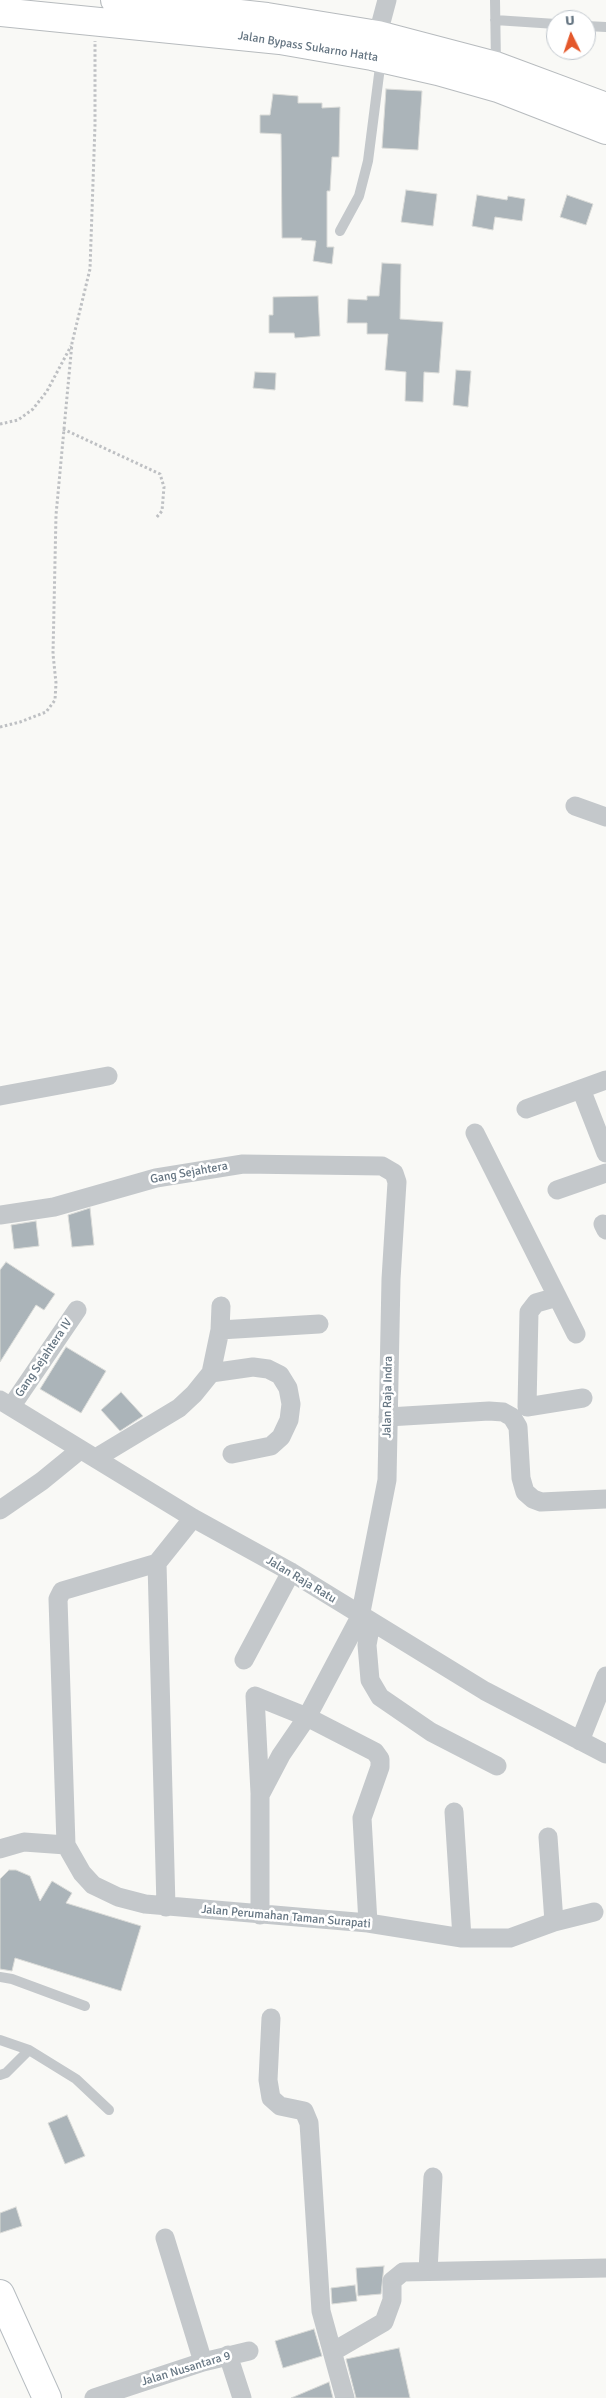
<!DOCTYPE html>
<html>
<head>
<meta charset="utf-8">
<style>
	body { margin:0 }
	#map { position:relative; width:606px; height:2398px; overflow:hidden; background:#f9f9f6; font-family:Signika,sans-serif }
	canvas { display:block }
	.north { position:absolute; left:546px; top:10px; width:50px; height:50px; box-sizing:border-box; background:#fff; border:1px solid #c1c7cd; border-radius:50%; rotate:356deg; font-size:14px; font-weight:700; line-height:20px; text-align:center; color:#647481 }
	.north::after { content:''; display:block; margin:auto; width:18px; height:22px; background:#e4582b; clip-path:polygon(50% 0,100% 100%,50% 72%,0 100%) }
</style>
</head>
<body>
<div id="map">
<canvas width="606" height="2398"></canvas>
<div class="north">U</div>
</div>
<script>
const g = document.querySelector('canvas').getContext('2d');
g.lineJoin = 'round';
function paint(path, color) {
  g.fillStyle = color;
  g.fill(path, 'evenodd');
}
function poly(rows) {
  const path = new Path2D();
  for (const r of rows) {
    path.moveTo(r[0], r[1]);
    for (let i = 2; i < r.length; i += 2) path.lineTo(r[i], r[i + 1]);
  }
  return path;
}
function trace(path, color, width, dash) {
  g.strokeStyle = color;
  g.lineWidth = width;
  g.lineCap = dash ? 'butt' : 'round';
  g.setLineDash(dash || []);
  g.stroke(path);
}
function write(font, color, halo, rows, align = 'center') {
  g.font = font + ' Signika,sans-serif';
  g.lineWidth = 5;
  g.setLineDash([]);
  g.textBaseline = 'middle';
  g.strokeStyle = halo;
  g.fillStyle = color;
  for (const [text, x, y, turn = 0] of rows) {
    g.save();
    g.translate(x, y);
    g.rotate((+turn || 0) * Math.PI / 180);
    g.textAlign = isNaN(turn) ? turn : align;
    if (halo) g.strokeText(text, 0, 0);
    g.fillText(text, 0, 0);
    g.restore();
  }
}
const building = poly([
	[386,89,422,91,418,150,382,148,386,89],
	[273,94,298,96,298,103,322,103,322,108,340,107,339,157,332,157,330,191,327,191,327,247,334,247,332,264,313,261,316,241,301,240,302,238,282,238,281,134,260,133,260,115,270,115,273,94],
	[406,190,437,194,433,226,401,222,406,190],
	[477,195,507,200,508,196,525,199,522,221,495,217,493,230,472,226,477,195],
	[567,195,593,204,586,225,560,217,567,195],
	[382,263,401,264,400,319,443,322,439,373,424,372,423,402,405,401,406,372,385,370,388,334,367,334,367,323,347,323,348,299,367,300,367,296,379,296,382,263],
	[318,296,320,336,295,338,294,333,269,333,269,315,273,315,273,297,318,296],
	[456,370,471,371,468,407,453,405,456,370],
	[255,372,276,373,275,390,253,388,255,372],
	[90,1208,94,1245,72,1247,68,1215,90,1208],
	[36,1221,39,1246,14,1249,11,1225,36,1221],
	[6,1262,55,1294,44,1310,36,1305,0,1362,0,1270,6,1262],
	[66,1347,106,1371,81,1413,40,1389,66,1347],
	[121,1392,143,1416,120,1431,101,1410,121,1392],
	[9,1870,16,1870,30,1876,40,1901,52,1881,72,1893,66,1903,141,1926,121,1991,15,1958,12,1971,0,1969,0,1879,9,1870],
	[67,2115,85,2156,65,2164,48,2123,67,2115],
	[16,2207,22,2226,0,2233,0,2213,16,2207],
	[384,2266,381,2294,358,2296,356,2268,384,2266],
	[355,2285,357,2301,332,2304,331,2288,355,2285],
	[314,2329,322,2356,283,2368,275,2341,314,2329],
	[399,2348,410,2398,356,2398,346,2359,399,2348],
	[329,2382,333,2398,291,2398,329,2382]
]);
const path = poly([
	[0,424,18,420,33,409,47,391,71,346],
	[63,429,160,474,164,487,162,511,156,518],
	[0,727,20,722,46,712,55,700,56,683,53,654,56,515,72,343,90,269,95,125,95,41]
]);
const lane = poly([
	[495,0,496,64],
	[495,20,556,24],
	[586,26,606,27],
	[340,231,359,196,368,161,381,59],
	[0,1977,12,1979,85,2006],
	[0,2040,29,2050,76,2079,109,2110],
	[0,2075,6,2073,29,2050]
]);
const street = poly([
	[375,45,387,0],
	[575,806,606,817],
	[581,1089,606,1153],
	[0,1096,108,1076],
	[526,1109,606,1080],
	[475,1133,576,1334],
	[557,1190,606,1173],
	[0,1215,54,1207,156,1178,243,1164,382,1166,394,1173,397,1182,391,1279,387,1480,360,1617,307,1717,281,1755,260,1795,260,1915],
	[603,1224,606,1230],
	[557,1297,536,1303,529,1312,527,1407,583,1398],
	[220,1330,319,1324],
	[211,1373,253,1367,268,1369,280,1375,288,1388,291,1404,289,1420,281,1437,271,1446,232,1454],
	[0,1400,193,1518,291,1572,485,1691,606,1754],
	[11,1407,77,1310],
	[388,1417,489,1411,503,1412,512,1417,518,1427,521,1478,525,1492,533,1499,541,1502,606,1499],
	[96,1458,179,1408,194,1394,211,1373,220,1330,221,1306],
	[0,1510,42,1481,80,1450],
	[157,1563,166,1907],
	[371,1623,367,1645,370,1680,380,1697,431,1732,497,1766],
	[244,1660,291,1572],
	[580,1741,606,1676],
	[260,1793,255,1696,307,1717,375,1752,380,1759,380,1767,362,1818,368,1923],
	[454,1812,462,1938],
	[548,1837,554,1922],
	[66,1845,58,1599,62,1591,157,1563,193,1518],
	[0,1849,24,1842,66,1845,82,1873,93,1885,118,1897,145,1904,368,1923,462,1938,510,1938,554,1922,594,1912],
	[271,2018,268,2080,271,2098,280,2106,304,2111,309,2123,321,2311,345,2398],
	[165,2238,203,2362],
	[428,2271,433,2177],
	[334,2351,384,2322,392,2300,392,2281,403,2272,606,2268],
	[228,2355,242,2398],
	[94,2398,203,2362,249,2351]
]);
const secondary = poly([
	[0,2294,47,2398]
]);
const highway = poly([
	[115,0,267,17,378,35,496,66,606,107],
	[0,12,280,40,372,56,438,71,498,88,606,130]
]);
const streetNames = [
	["Jalan Bypass Sukarno Hatta",308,47,9],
	["Gang Sejahtera",189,1173,-10],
	["Gang Sejahtera IV",44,1358,-56],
	["Jalan Raja Indra",388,1397,-89],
	["Jalan Raja Ratu",301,1580,31],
	["Jalan Perumahan Taman Surapati",286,1917,5],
	["Jalan Nusantara 9",186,2369,-17]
];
paint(building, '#abb4b9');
trace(building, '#dadbd8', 1);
trace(secondary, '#b6bcc0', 30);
trace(highway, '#b7bbbe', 30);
trace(path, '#bec0c3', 3, [2.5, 2.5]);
trace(lane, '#c4c8cb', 10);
trace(street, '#c4c8cb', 19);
trace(secondary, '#fff', 28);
trace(highway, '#fff', 28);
write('12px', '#647481', '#fff', streetNames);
</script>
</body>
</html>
